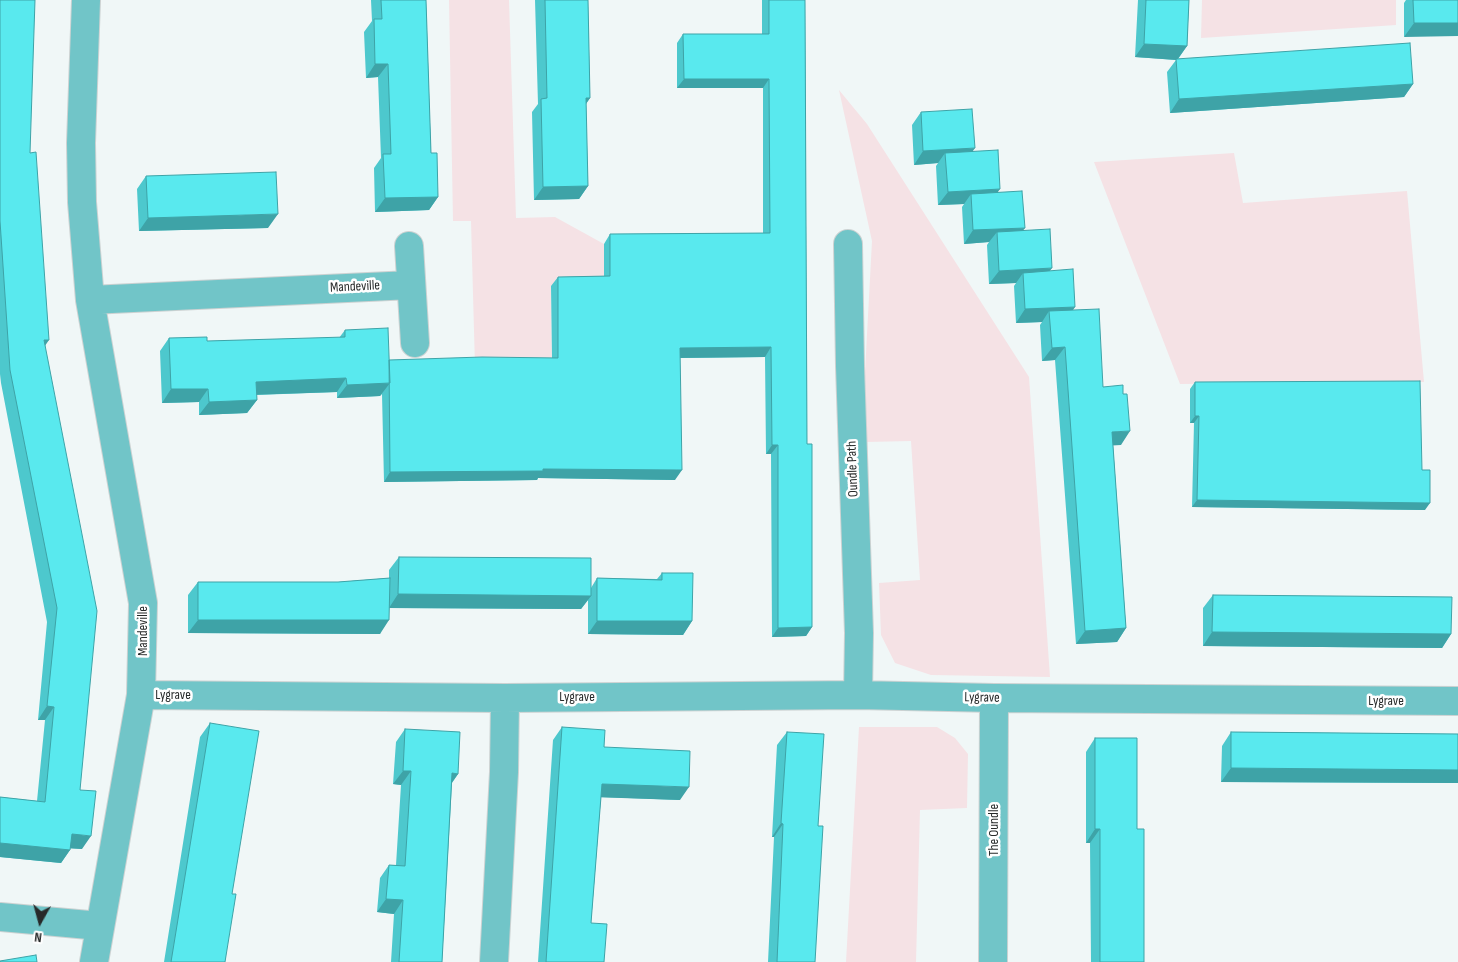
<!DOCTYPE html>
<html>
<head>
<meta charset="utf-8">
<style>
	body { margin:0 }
	#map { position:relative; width:1458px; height:962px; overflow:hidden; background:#f0f7f7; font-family:"Sofia Sans Condensed",sans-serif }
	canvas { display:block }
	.north { position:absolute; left:15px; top:897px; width:50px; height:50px; -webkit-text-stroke:4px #fff; paint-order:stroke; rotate:187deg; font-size:14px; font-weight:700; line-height:20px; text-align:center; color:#272a2a }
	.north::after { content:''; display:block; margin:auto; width:18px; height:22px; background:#272a2a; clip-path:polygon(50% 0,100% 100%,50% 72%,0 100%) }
</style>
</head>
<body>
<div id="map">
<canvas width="1458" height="962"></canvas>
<div class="north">N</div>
</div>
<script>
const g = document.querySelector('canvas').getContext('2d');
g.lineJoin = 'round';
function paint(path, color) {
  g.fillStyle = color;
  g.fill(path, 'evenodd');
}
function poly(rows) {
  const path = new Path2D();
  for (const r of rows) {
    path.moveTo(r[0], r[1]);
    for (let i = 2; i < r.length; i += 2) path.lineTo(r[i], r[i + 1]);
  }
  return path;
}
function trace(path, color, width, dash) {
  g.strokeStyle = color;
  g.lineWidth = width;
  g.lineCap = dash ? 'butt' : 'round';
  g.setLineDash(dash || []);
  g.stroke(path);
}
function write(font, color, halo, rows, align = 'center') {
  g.font = font + ' "Sofia Sans Condensed",sans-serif';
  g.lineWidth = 5;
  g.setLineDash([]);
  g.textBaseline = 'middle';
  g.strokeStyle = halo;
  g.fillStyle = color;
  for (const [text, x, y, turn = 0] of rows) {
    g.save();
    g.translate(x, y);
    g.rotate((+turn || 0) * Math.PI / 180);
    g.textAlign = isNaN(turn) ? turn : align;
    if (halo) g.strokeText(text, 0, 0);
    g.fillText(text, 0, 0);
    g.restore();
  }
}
const green = poly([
	[449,0,509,0,516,218,555,217,604,244,604,278,551,286,552,367,475,367,471,221,453,221],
	[1202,0,1396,0,1396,25,1201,38],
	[839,90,867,124,1029,377,1050,677,931,675,895,663,881,635,879,583,920,580,911,441,866,442,865,372,872,241],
	[1234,153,1243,203,1407,191,1424,382,1180,384,1094,162],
	[859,727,937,727,955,738,968,754,967,808,920,810,916,962,846,962]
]);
const minor = poly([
	[86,0,81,143,82,202,90,300,143,603,141,695,94,962],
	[848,244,850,366,859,633,858,695],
	[409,246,415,343],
	[90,300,411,285],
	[141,695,505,698,858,695,994,698,1458,701],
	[0,917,100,926],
	[494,962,504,772,505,698],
	[993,962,994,698]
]);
const wall = poly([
	[0,0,30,153,80,790,82,849,70,848,70,850,61,863,0,857,0,797,37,801,45,720,38,720,47,622,1,383,0,374],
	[371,0,426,0,431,153,438,197,429,210,375,212,374,168,381,158,378,77,366,78,364,32,372,21],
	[535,0,588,0,590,98,586,104,588,186,579,199,534,200,532,112,538,104],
	[762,0,805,0,807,444,812,627,806,636,772,637,771,454,766,454,765,357,680,358,675,480,538,478,537,480,384,482,382,394,380,396,337,398,337,392,256,395,257,400,247,413,199,415,199,402,162,403,160,351,169,338,207,341,339,338,345,330,389,360,552,358,551,286,558,277,604,276,604,244,610,234,763,233,763,88,677,88,677,43,683,34,762,34],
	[1138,0,1189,0,1187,46,1178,59,1413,84,1404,97,1170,113,1167,72,1176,60,1135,57],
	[1406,0,1458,0,1404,37,1404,3],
	[921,112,973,151,998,192,1022,231,1050,271,1073,310,1103,387,1121,445,1113,445,1126,628,1117,642,1076,644,1055,360,1042,361,1040,325,1042,322,1016,323,1014,286,1016,283,989,284,987,245,989,242,964,244,962,207,964,204,938,205,936,166,938,163,914,165,912,125],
	[146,176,268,228,139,231,137,189],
	[1195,382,1422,470,1425,510,1192,507,1194,423,1190,423,1190,389],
	[399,557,591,588,597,578,657,579,662,573,692,621,683,635,588,634,588,600,581,609,389,608,380,634,188,633,188,595,198,582,338,582,389,578,389,570],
	[1213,595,1451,634,1442,648,1203,646,1203,608],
	[210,723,232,894,225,962,164,962,200,737],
	[562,727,604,747,680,800,601,797,591,923,604,962,538,962,553,740],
	[405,729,458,774,452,783,442,962,391,962,394,914,377,912,380,878,389,865,396,865,401,785,393,784,396,742],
	[787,732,818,826,815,962,768,962,774,837,772,837,777,745],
	[1231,732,1458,734,1458,783,1221,782,1222,746],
	[1095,738,1137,829,1144,962,1091,962,1090,843,1086,843,1086,752]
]);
const shadedWall = poly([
	[1414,23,1458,23,1458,36,1404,37],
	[1144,44,1187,46,1177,60,1135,57],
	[375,64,388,64,378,77,366,78],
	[684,79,769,79,763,88,677,88],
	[1413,84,1404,97,1170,113,1179,99],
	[586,98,590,98,581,111],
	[975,148,965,162,945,153,938,163,914,165,923,151],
	[588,186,579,199,534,200,543,187],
	[1000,189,990,203,971,194,964,204,938,205,948,192],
	[438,197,429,210,375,212,385,198],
	[278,214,268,228,139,231,148,218],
	[1025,228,1015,241,997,232,989,242,964,244,973,230],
	[1052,268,1042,282,1023,273,1016,283,989,284,999,271],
	[1075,307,1066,321,1049,311,1042,322,1016,323,1025,309],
	[44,340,49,340,40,353],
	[771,347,765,357,674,358,680,348],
	[1065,347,1055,360,1042,361,1052,348],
	[346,378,337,392,247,395,256,382],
	[390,383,380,396,337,398,347,385],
	[171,389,208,389,199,402,162,403],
	[257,400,247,413,199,415,209,402],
	[1195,416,1199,416,1194,423,1190,423],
	[1130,431,1121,445,1103,446,1112,432],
	[772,445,778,445,771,454,766,454],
	[543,469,682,470,675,480,538,478,537,480,384,482,390,472],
	[1197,500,1430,503,1425,510,1192,507],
	[398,594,591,596,581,609,389,608],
	[198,620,389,620,380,634,188,633],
	[597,621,692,621,683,635,588,634],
	[812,627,806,636,772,637,778,628],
	[1126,628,1117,642,1076,644,1085,631],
	[1212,632,1451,634,1442,648,1203,646],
	[47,706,54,707,45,720,38,720],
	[1231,768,1458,770,1458,783,1221,782],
	[403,771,411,771,401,785,393,784],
	[452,773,458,774,448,788],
	[602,784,689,787,680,800,592,797],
	[781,823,783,824,774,837,772,837],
	[1095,829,1100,829,1090,843,1086,843],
	[72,834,91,836,82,849,63,848],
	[0,843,70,850,61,863,0,857],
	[386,899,403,900,394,914,377,912]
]);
const building = poly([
	[0,0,35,0,30,153,36,152,49,340,44,340,97,611,80,790,96,791,91,836,72,834,70,850,0,843,0,797,45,802,54,707,47,706,57,608,10,370,0,221,0,0],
	[381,0,426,0,431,153,437,153,438,197,385,198,383,154,391,154,388,64,375,64,374,19,382,19,381,0],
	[545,0,588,0,590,98,586,98,588,186,543,187,541,99,547,98,545,0],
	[769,0,805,0,807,444,812,444,812,627,778,628,778,445,772,445,771,347,680,348,682,470,543,469,543,471,390,472,389,360,482,357,558,358,558,277,610,276,610,234,770,233,769,79,684,79,683,34,769,34,769,0],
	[1146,0,1189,0,1187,46,1144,44,1146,0],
	[1413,0,1458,0,1458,23,1414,23,1413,0],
	[1410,43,1413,84,1179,99,1176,59,1410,43],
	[972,109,975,148,923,151,921,112,972,109],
	[998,150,1000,189,948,192,945,153,998,150],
	[276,172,278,214,148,218,146,176,276,172],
	[1022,191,1025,228,973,230,971,194,1022,191],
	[1050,229,1052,268,999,271,997,232,1050,229],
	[1073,269,1075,307,1025,309,1023,273,1073,269],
	[1099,309,1103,387,1123,385,1123,394,1127,394,1130,431,1112,432,1126,628,1085,631,1065,347,1052,348,1049,311,1099,309],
	[388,328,390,383,347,385,346,378,256,382,257,400,209,402,208,389,171,389,169,338,207,337,207,341,345,337,345,330,388,328],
	[1420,381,1422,470,1430,470,1430,503,1197,500,1199,416,1195,416,1195,382,1420,381],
	[399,557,591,558,591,596,398,594,399,557],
	[662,573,693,573,692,621,597,621,597,578,662,580,662,573],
	[390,578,389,620,198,620,198,582,338,582,390,578],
	[1213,595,1452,597,1451,634,1212,632,1213,595],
	[210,723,259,731,232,894,236,894,225,962,171,962,210,723],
	[562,727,605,730,604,747,690,751,689,787,602,784,591,923,607,924,604,962,546,962,562,727],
	[405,729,460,732,458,774,452,773,442,962,399,962,403,900,386,899,389,865,405,866,411,771,403,771,405,729],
	[787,732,824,734,818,826,823,826,815,962,777,962,783,824,781,823,787,732],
	[1231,732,1458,734,1458,770,1231,768,1231,732],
	[1095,738,1137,738,1137,829,1144,829,1144,962,1100,962,1100,829,1095,829,1095,738],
	[36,955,37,962,0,962,0,961,36,955]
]);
const streetNames = [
	["Mandeville",355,287,-3],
	["Oundle Path",853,469,-92],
	["Mandeville",143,631,-90],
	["Lygrave",173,695],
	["Lygrave",577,697],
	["Lygrave",982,698,1],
	["Lygrave",1386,701],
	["The Oundle",994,830,-90]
];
paint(green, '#f5e2e5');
trace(minor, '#ccd2d2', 30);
trace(minor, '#71c5c8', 28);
paint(wall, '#4dc8cd');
paint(shadedWall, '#3ea3a7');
paint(building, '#59e9ee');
trace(building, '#3ea3a7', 1);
write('14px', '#272a2a', '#fff', streetNames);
</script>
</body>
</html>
